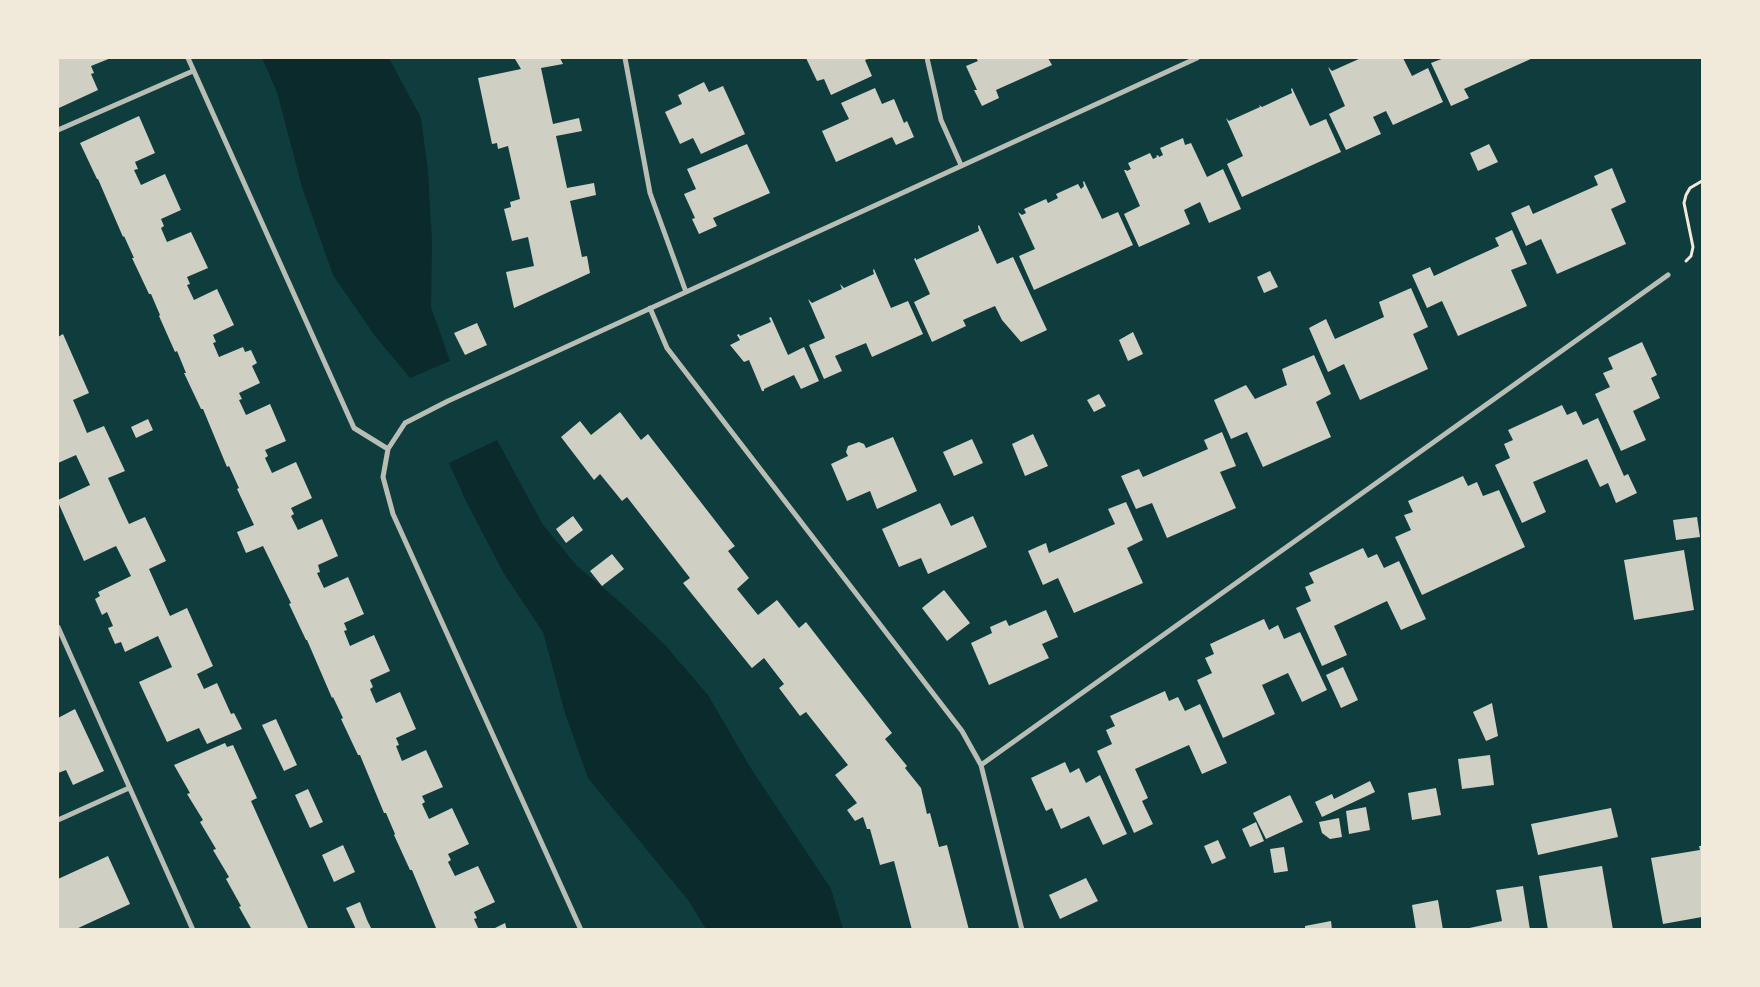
<!DOCTYPE html>
<html>
<head>
<meta charset="utf-8">
<style>
	body { margin:0 }
	#map { position:relative; width:1760px; height:987px; overflow:hidden; background:#0f3d3e; font-family:"Zilla Slab",serif }
	canvas { display:block }
	.frame { position:absolute; inset:0; border:59px solid #f1e9da; pointer-events:none }
</style>
</head>
<body>
<div id="map">
<canvas width="1760" height="987"></canvas>
<div class="frame"></div>
</div>
<script>
const g = document.querySelector('canvas').getContext('2d');
g.lineJoin = 'round';
function paint(path, color) {
  g.fillStyle = color;
  g.fill(path, 'evenodd');
}
function poly(rows) {
  const path = new Path2D();
  for (const r of rows) {
    path.moveTo(r[0], r[1]);
    for (let i = 2; i < r.length; i += 2) path.lineTo(r[i], r[i + 1]);
  }
  return path;
}
function trace(path, color, width, dash) {
  g.strokeStyle = color;
  g.lineWidth = width;
  g.lineCap = dash ? 'butt' : 'round';
  g.setLineDash(dash || []);
  g.stroke(path);
}
const water = poly([
	[262,58,388,58,390,60,421,118,428,171,432,241,431,307,450,361,410,378,375,336,333,275,302,187,277,92],
	[497,440,543,525,577,566,620,602,665,645,708,695,750,767,831,889,843,929,706,929,688,900,588,778,565,713,543,632,503,572,466,501,449,463]
]);
const building = poly([
	[58,58,111,58,91,66,94,73,91,74,98,90,59,108],
	[518,58,560,58,563,64,541,68,553,124,579,118,582,131,556,136,567,188,594,183,596,195,570,201,582,257,587,256,590,273,514,308,506,272,534,266,528,237,512,241,504,209,511,207,510,202,520,199,508,146,498,149,497,143,492,144,478,78,521,69,515,59],
	[806,58,871,58,865,60,872,76,831,95,824,79,817,81],
	[976,58,1048,58,1052,65,996,90,999,98,982,106,974,90,977,90,966,66,978,61],
	[1361,58,1403,58,1412,76,1428,68,1443,102,1393,125,1386,111,1373,117,1381,134,1346,150,1329,114,1345,106,1328,67,1332,71],
	[1444,58,1533,58,1464,89,1469,98,1451,106,1431,63],
	[704,82,709,92,723,86,745,134,701,154,693,138,680,144,665,112,682,104,678,95],
	[875,88,882,104,894,99,904,123,907,121,914,137,896,145,892,137,836,162,822,131,849,119,841,103],
	[1292,88,1310,126,1326,119,1341,152,1242,197,1227,164,1243,156,1226,118,1229,121,1260,107,1259,105,1262,107,1292,93,1291,89],
	[139,116,155,153,135,162,138,169,134,170,141,185,165,174,181,210,161,219,164,226,161,228,167,242,191,232,208,268,187,277,190,284,187,285,194,300,217,289,234,325,213,335,216,342,213,343,219,357,243,347,245,352,251,350,257,363,252,366,260,383,239,393,242,399,239,400,246,415,270,404,286,441,265,450,268,456,265,458,272,473,296,462,312,498,291,508,294,514,291,516,298,530,322,519,338,556,318,565,320,572,317,573,324,588,348,577,364,614,344,623,347,630,344,631,350,646,374,635,390,671,370,680,373,687,370,689,376,703,400,692,416,729,396,738,399,745,396,746,402,761,426,750,443,787,422,796,425,802,422,804,429,819,452,808,469,844,448,854,451,860,448,862,455,876,478,866,495,902,474,912,477,918,474,919,479,930,436,928,412,870,410,870,394,835,395,834,386,813,384,813,360,755,358,755,341,719,343,718,333,697,332,698,307,640,306,640,289,604,291,603,263,546,246,553,237,532,254,525,237,489,239,488,229,466,227,467,203,409,201,409,184,373,186,373,177,351,175,352,159,316,160,315,151,294,149,294,132,258,134,258,124,236,123,237,98,179,97,179,80,143],
	[1183,138,1185,145,1191,143,1207,177,1223,169,1241,209,1209,223,1200,202,1184,210,1190,224,1139,247,1124,214,1140,206,1124,170,1126,170,1127,171,1131,169,1128,163,1150,153,1153,159,1157,157,1156,156,1158,155,1159,157,1163,155,1160,148],
	[747,144,770,193,713,218,717,226,699,234,692,219,695,218,684,194,696,189,687,169],
	[1489,144,1498,162,1478,171,1470,153],
	[1612,168,1626,202,1611,209,1626,244,1557,274,1541,239,1526,246,1511,213,1529,205,1533,214,1598,185,1594,176],
	[1084,181,1102,219,1118,212,1133,245,1034,290,1019,256,1035,249,1018,212,1022,215,1026,213,1024,209,1046,199,1048,203,1058,198,1056,194,1078,184,1081,189,1084,186,1083,182],
	[979,225,997,264,1013,257,1047,330,1021,342,1002,320,995,306,963,320,966,326,932,342,914,302,930,294,914,259,916,258,916,260,979,231,978,226],
	[1512,230,1527,264,1511,270,1527,306,1458,336,1442,301,1427,308,1412,275,1430,267,1434,276,1466,261,1499,246,1495,238],
	[874,269,891,308,908,301,923,334,872,357,866,343,835,356,842,371,824,379,809,345,825,338,808,299,812,303,842,289,840,284,844,288,874,274,873,270],
	[1270,271,1278,287,1264,293,1257,277],
	[1411,288,1428,327,1413,334,1428,369,1360,400,1344,364,1328,372,1309,328,1326,319,1335,339,1384,317,1379,302],
	[771,317,788,355,804,347,819,381,801,389,794,375,764,389,764,391,762,391,749,360,744,362,730,345,740,340,737,335,739,334,740,336,771,322,769,318],
	[477,323,487,345,465,355,454,333],
	[1133,332,1143,354,1128,361,1119,340],
	[63,334,89,393,73,400,80,416,87,433,104,426,125,471,108,478,121,507,129,524,145,517,166,561,149,569,170,616,187,608,213,666,197,674,204,689,217,683,231,714,234,713,242,729,207,744,199,728,167,742,139,682,172,667,158,636,125,652,121,642,115,644,108,628,113,626,107,612,102,615,95,599,100,596,98,592,131,576,116,546,84,561,58,502,58,500,90,485,76,455,58,463,58,337],
	[1642,342,1657,375,1651,378,1660,398,1633,411,1646,440,1621,451,1595,394,1610,387,1603,373,1613,369,1608,358],
	[1314,355,1331,394,1316,402,1331,437,1263,467,1247,432,1231,439,1214,400,1246,385,1255,399,1287,385,1282,369],
	[1099,394,1106,406,1094,412,1087,400],
	[1562,405,1567,415,1576,411,1583,425,1598,418,1624,476,1628,474,1637,493,1616,503,1608,483,1600,487,1587,459,1533,482,1546,512,1522,523,1495,465,1510,458,1504,444,1513,440,1508,430],
	[620,412,641,440,648,434,734,545,735,546,728,551,749,578,737,589,758,615,777,600,799,628,806,622,892,733,885,739,907,766,905,768,921,788,927,814,930,813,939,847,947,845,969,930,912,930,894,861,880,865,870,829,867,829,863,817,855,821,847,810,857,803,835,775,848,765,806,712,800,716,779,688,784,684,764,658,752,668,751,667,683,583,690,578,627,497,622,501,600,474,594,480,561,437,580,421,591,435],
	[148,419,153,430,136,438,131,427],
	[1222,432,1236,466,1220,472,1236,508,1167,538,1152,503,1136,509,1121,476,1139,469,1143,477,1208,449,1204,440],
	[1033,434,1048,466,1025,476,1012,444],
	[893,437,917,491,877,509,870,491,847,501,831,464,848,456,846,452,848,446,859,442,864,444,866,448],
	[972,439,983,463,954,476,943,452],
	[1463,476,1468,486,1477,482,1483,496,1499,490,1525,547,1422,595,1395,537,1411,530,1404,515,1413,512,1408,501],
	[1126,502,1143,540,1127,548,1143,583,1074,613,1058,578,1043,585,1028,551,1046,543,1049,553,1115,524,1108,509],
	[940,503,951,526,973,516,987,547,928,574,921,558,899,567,882,529],
	[573,516,583,530,566,543,556,529],
	[1697,517,1700,537,1676,540,1673,520],
	[1363,548,1368,558,1377,554,1384,568,1399,561,1426,619,1401,630,1387,601,1334,626,1347,655,1322,666,1296,608,1311,601,1305,587,1314,583,1309,573],
	[1684,550,1694,610,1634,620,1624,560],
	[612,554,624,569,602,586,590,571],
	[944,590,970,623,947,641,922,608],
	[1046,610,1058,637,1042,644,1049,658,989,685,971,643,992,633,990,627,1006,620,1009,626],
	[1264,619,1269,630,1278,625,1284,639,1300,632,1327,690,1302,702,1288,673,1262,685,1275,714,1223,738,1197,680,1212,673,1205,658,1214,654,1210,644],
	[1343,667,1358,700,1341,708,1326,675],
	[1165,691,1169,701,1178,697,1185,711,1200,704,1227,763,1202,774,1189,745,1135,769,1148,798,1142,801,1153,824,1134,833,1097,751,1112,744,1106,730,1115,726,1110,716],
	[1492,703,1498,736,1486,741,1473,712],
	[75,709,104,771,73,785,66,770,58,773,58,718],
	[276,719,297,765,284,771,262,725],
	[225,743,227,747,233,745,257,798,251,801,309,930,252,930,239,907,241,906,226,879,229,877,213,850,216,849,200,822,203,820,187,794,190,793,174,765],
	[1490,755,1494,785,1462,789,1458,759],
	[1065,762,1070,773,1079,768,1086,783,1100,775,1127,834,1103,845,1089,816,1061,829,1052,808,1046,811,1031,778],
	[1370,781,1375,792,1322,817,1315,802,1332,794,1334,799],
	[1436,788,1441,815,1412,820,1408,793],
	[308,789,323,822,310,828,295,795],
	[1290,795,1303,822,1266,839,1253,813],
	[1366,807,1370,830,1349,834,1346,811],
	[1611,808,1618,837,1538,855,1531,824],
	[1339,818,1342,837,1330,839,1322,833,1319,822],
	[1256,822,1264,841,1250,847,1242,829],
	[1218,840,1226,858,1212,864,1204,846],
	[343,845,355,872,334,882,322,855],
	[1699,846,1702,846,1702,917,1663,924,1651,858,1700,850],
	[1284,847,1288,871,1274,873,1270,849],
	[108,856,130,904,74,930,58,930,58,879],
	[1602,866,1613,930,1548,930,1539,876],
	[1086,878,1098,901,1060,919,1049,895],
	[1523,886,1530,930,1460,930,1502,921,1496,890],
	[1438,900,1443,930,1416,930,1412,905],
	[360,902,367,920,372,930,356,930,354,925,346,908],
	[1331,921,1332,930,1305,930,1305,926],
	[505,923,507,930,491,930]
]);
const path = poly([
	[1686,261,1691,256,1693,247,1684,203,1686,195,1690,188,1702,181]
]);
const minor = poly([
	[188,58,354,428,388,449],
	[625,58,650,193,686,292],
	[927,58,941,120,961,165],
	[58,130,193,71],
	[650,308,667,348,962,731,981,765,1022,930],
	[58,627,193,930],
	[981,765,1668,275],
	[58,820,129,788],
	[581,930,393,514,383,477,388,449,405,423,448,401,1197,58]
]);
paint(water, '#0a2a2b');
paint(building, '#cfcfc3');
trace(path, '#f1e9da', 3);
trace(minor, '#b8beb3', 5);
</script>
</body>
</html>
